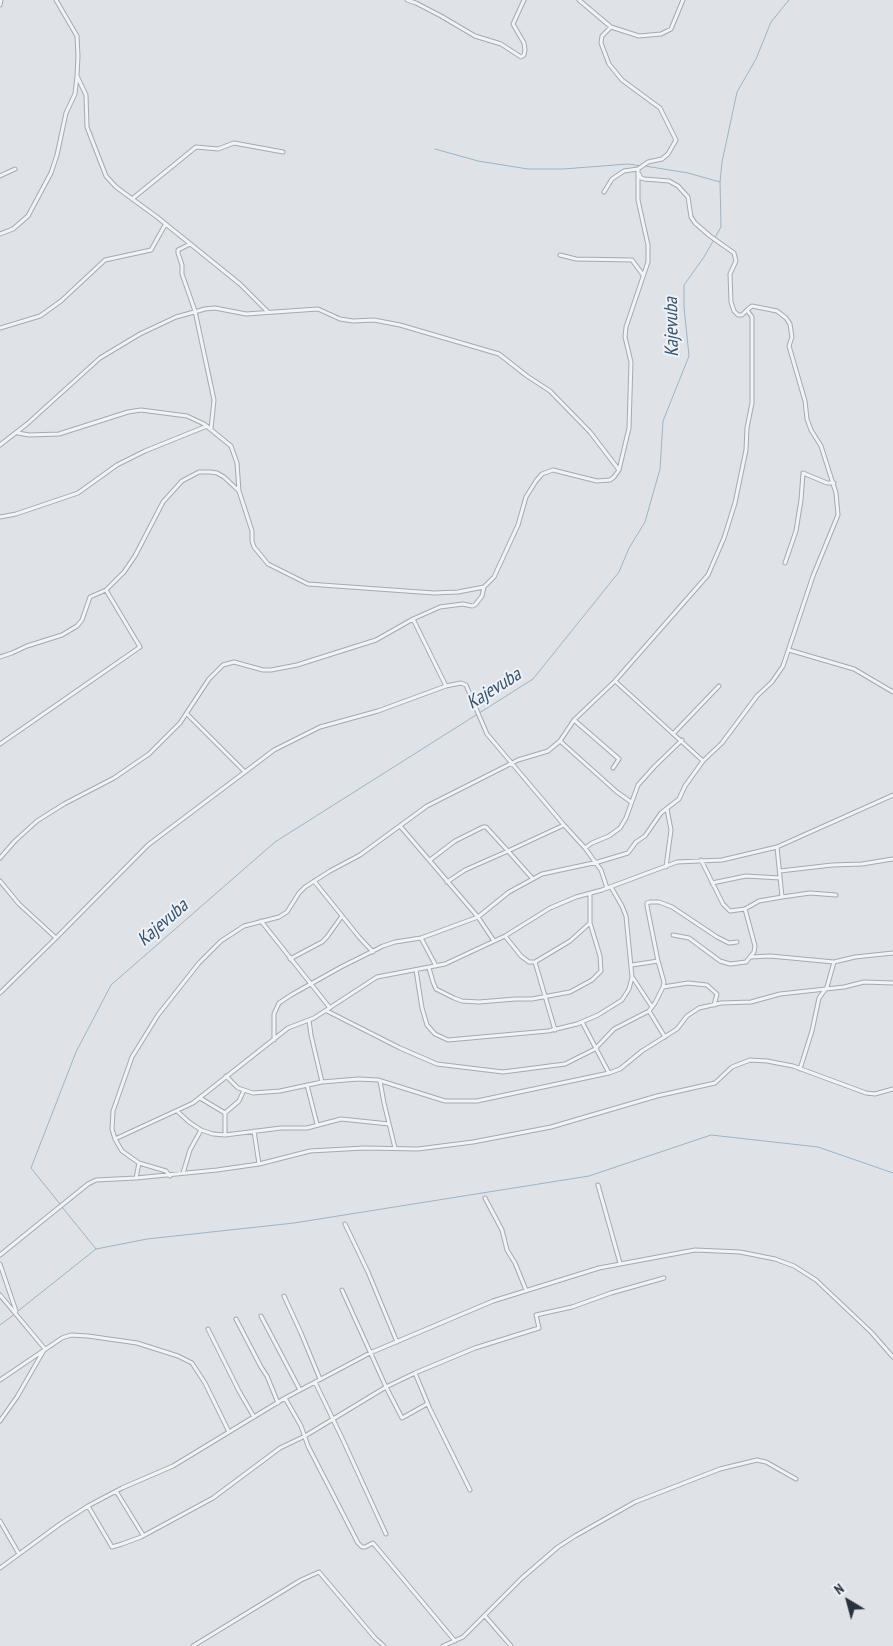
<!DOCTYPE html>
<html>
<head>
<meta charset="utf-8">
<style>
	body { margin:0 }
	#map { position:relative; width:893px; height:1646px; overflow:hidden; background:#dfe3e7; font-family:"PT Sans Narrow",sans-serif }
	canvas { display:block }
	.north { position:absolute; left:823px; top:1576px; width:50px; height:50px; -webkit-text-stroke:4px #eef1f5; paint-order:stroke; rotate:323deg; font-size:14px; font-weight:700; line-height:20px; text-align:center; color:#29323d }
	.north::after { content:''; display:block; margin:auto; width:18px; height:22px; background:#29323d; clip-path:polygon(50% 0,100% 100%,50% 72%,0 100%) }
</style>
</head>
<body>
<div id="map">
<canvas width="893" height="1646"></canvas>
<div class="north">N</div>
</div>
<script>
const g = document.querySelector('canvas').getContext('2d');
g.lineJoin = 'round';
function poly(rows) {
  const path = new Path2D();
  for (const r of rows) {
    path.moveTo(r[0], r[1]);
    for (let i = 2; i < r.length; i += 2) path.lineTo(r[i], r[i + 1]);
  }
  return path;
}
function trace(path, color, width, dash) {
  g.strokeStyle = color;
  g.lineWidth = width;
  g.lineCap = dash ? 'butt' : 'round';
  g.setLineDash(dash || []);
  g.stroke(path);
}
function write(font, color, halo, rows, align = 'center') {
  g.font = font + ' "PT Sans Narrow",sans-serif';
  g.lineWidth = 4;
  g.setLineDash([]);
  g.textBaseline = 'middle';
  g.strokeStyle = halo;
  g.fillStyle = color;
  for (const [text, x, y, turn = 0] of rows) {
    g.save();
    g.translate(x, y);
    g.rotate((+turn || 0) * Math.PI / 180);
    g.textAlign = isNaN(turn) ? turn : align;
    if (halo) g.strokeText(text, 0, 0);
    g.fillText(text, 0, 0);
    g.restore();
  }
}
const stream = poly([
	[435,149,478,161,528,169,563,169,628,164,642,166],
	[645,166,688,173,720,182],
	[60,1204,31,1168,76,1052,111,985,275,842,533,679,619,572,629,548,645,522,660,469,663,421,689,356,684,307,684,285,704,257,721,227,720,182,722,162,737,92,756,59,771,22,789,0],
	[62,1207,96,1249],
	[18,1311,96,1249,147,1239,294,1223,589,1176,711,1135,818,1147,893,1173],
	[0,1325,15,1314]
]);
const minor = poly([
	[56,0,77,36,78,56,77,76,86,95,87,127,106,176,116,187,157,217,240,284,268,312],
	[407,0,416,3,441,16,475,36,501,44,521,57,524,55,525,50,524,43,513,24,524,0],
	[579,0,611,27,639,36,661,34,671,29,683,0],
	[0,5,1,0],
	[639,174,641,178,644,179,669,181,678,186,688,197,691,217,695,223,710,236,734,253,736,261,730,274,731,302,734,311,738,315,742,315,747,310,752,317,752,403,747,428,746,450,735,503,724,538,708,575,615,681,574,720,560,741,548,751,518,760,427,806,360,855,330,871,305,887,299,893,287,912,279,917,244,926,221,941,199,963,158,1015,132,1057,113,1111,112,1129,115,1139,122,1151,139,1163,136,1178,217,1170,259,1164,310,1151,364,1148,418,1149,473,1142,551,1127,657,1096,715,1083,732,1067,750,1060,767,1061,793,1066,866,1093,875,1094,893,1089],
	[0,176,15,169],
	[604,192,612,179,624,171,638,169],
	[132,199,196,147,218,149,234,143,283,152],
	[0,234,13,229,28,216,51,173,57,155,66,113,75,94,77,76],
	[190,244,178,250,178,253,182,265,182,274,195,311,214,400,211,429],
	[560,255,576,259,632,260,643,275],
	[0,328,40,316,61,301,105,260,151,250,165,225],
	[18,433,29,435,59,434,128,412,141,410,187,416,204,424,231,446,237,463,239,491,252,531,252,541,254,547,268,564,308,584,434,593,458,592,484,587],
	[0,445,27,424,100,358,140,334,176,317,205,309,215,308,246,314,318,309,340,319,353,321,374,320,400,325,499,354,527,376,550,391,590,432,619,470],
	[0,517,16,514,78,493,117,465,145,451,207,426],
	[785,563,796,531,801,500,803,473,827,483,834,483],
	[413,619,446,686,461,683,466,685,487,734,564,825,585,848,601,870,607,888],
	[789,650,854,669,893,692],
	[0,657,12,653,27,646,62,635,77,626,82,620,90,597,106,590,124,572,135,556,163,502,182,481,199,472,210,472,217,473,224,477,239,491],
	[615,681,703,761],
	[574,720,619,759,613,768],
	[673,734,719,686],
	[560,741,617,792,631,802],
	[0,744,140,647,106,590],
	[245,772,274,750,320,727,378,711,446,686],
	[400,826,478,917,494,941],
	[777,847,782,897],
	[585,848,592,843,609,836,620,828,626,818,638,785,655,766,682,740],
	[0,858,15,841,37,821,64,804,114,778,149,754,180,723,209,679,223,665,234,662,263,670,271,670,297,665,376,640,413,619,440,607,463,604,472,606,475,605,482,596,484,587,494,577,518,525,526,497,536,481,542,474,553,470,597,481,610,480,614,477,619,470,629,428,631,362,625,337,626,327,648,262,648,245,638,200,638,169,648,162,662,159,668,154,676,140,660,108,622,80,609,64,601,43,602,36,611,27],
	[430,860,455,841,483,827,486,827,508,851,564,825],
	[701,860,723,904,730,911,745,909,759,901,782,897,810,893,836,895],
	[666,867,671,830,667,809],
	[780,871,832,865,862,864,893,859],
	[0,881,19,904,56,938,0,993],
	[314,881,359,937,373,952],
	[447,882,465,870,508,851,532,878],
	[712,883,746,876,780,878],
	[261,921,330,1008],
	[673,935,689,938,720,961,730,964,746,962,754,952,755,946,745,909],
	[505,936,521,956,529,962,535,962,570,941,590,923],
	[56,938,148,845,245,772,187,714],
	[421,938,436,966],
	[751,957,770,956,834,962,855,957,893,953],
	[290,959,322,942,327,937,342,916],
	[658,961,647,906,647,903,650,902,659,902,672,907,717,937,729,943,737,942],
	[535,962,555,1030],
	[429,968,433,982,436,989,454,998,462,1001,479,1002,515,999,532,999,570,992,592,980,601,971,600,956,590,923,590,894],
	[416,970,422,1008,427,1025,435,1034,448,1040,548,1031,577,1024,598,1015,622,1000,629,989,632,977,626,916,622,906,611,887],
	[633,978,652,1007],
	[663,987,688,983,707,985,717,994,714,1005],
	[327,1011,400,1048,437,1064,503,1072,565,1064,595,1049,614,1029,649,1011,655,1003,663,987,664,982,658,961,632,965],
	[649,1011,665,1037],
	[309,1020,311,1035,322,1082],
	[582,1022,609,1073],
	[274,1040,274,1014,279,1003,291,995,341,967,383,946,395,942,421,938,478,917,509,892,542,874,598,862,628,853,636,842,645,836,661,813,679,799,685,786,703,761,722,743,757,696,772,682,783,666,813,576,838,515,836,493,821,446,811,430,807,419,805,401,789,346,792,337,790,324,786,318,777,311,752,306,747,310],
	[800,1069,812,1031,819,998,827,987,834,962],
	[226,1076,238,1088,253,1093,280,1091,322,1082,358,1079,378,1080,445,1101,477,1101,609,1073,620,1069,642,1051,677,1029,687,1016,699,1008,721,1003,751,1002,780,994,844,987,864,982,893,983],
	[380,1081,384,1103,395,1148],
	[307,1085,317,1124],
	[200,1098,225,1113,239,1101,244,1090],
	[177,1111,189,1122,201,1130,213,1134,225,1135,281,1128,307,1128,341,1119,389,1124],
	[254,1131,259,1164],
	[225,1135,225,1113],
	[115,1139,193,1103,288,1028,314,1018,377,977,445,964,505,936,550,908,576,897,602,890,677,862,722,860,777,847,893,795],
	[139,1163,166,1171,170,1176],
	[183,1173,190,1150,201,1130],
	[598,1185,620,1263],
	[485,1198,502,1230,507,1250,515,1263,526,1290],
	[345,1224,368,1272,397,1342],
	[0,1255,88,1184,96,1180,136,1178],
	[0,1264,16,1311],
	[342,1290,386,1387,415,1373,475,1348,539,1328,536,1315,572,1307,611,1293,664,1278],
	[0,1295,45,1349],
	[284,1296,301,1333,320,1379],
	[261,1316,300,1390],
	[236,1319,261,1367,267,1376,278,1403],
	[208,1329,239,1391,254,1417],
	[415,1373,430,1409,470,1490],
	[0,1380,62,1338,71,1335,88,1336,137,1343,178,1356,192,1363,205,1383,229,1432],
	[315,1382,342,1438,386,1534],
	[285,1398,301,1426,308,1446,358,1543,362,1547,365,1547,373,1543,455,1641],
	[0,1421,17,1397,44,1350],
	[116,1491,143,1535],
	[88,1506,112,1547,122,1544,141,1537,213,1498,280,1448,305,1436,386,1387,402,1418,427,1404],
	[0,1521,19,1554],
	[0,1568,60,1524,88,1506,122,1488,173,1466,285,1398,370,1353,493,1301,599,1268,695,1250,740,1252,775,1259,794,1266,816,1280,871,1332,893,1357],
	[485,1616,511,1646],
	[193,1646,301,1580,319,1572,375,1638,384,1646],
	[443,1646,463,1637,522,1578,558,1547,575,1536,635,1502,720,1469,757,1460,766,1462,796,1479]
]);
const waterNames = [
	["Kajevuba",672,327,-91],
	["Kajevuba",494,689,-32],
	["Kajevuba",163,923,-41]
];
trace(stream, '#9db3c5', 1);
trace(minor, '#a5aab1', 5);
trace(minor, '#f1f3f6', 3);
write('italic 19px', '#37536e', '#eef1f5', waterNames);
</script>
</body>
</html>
